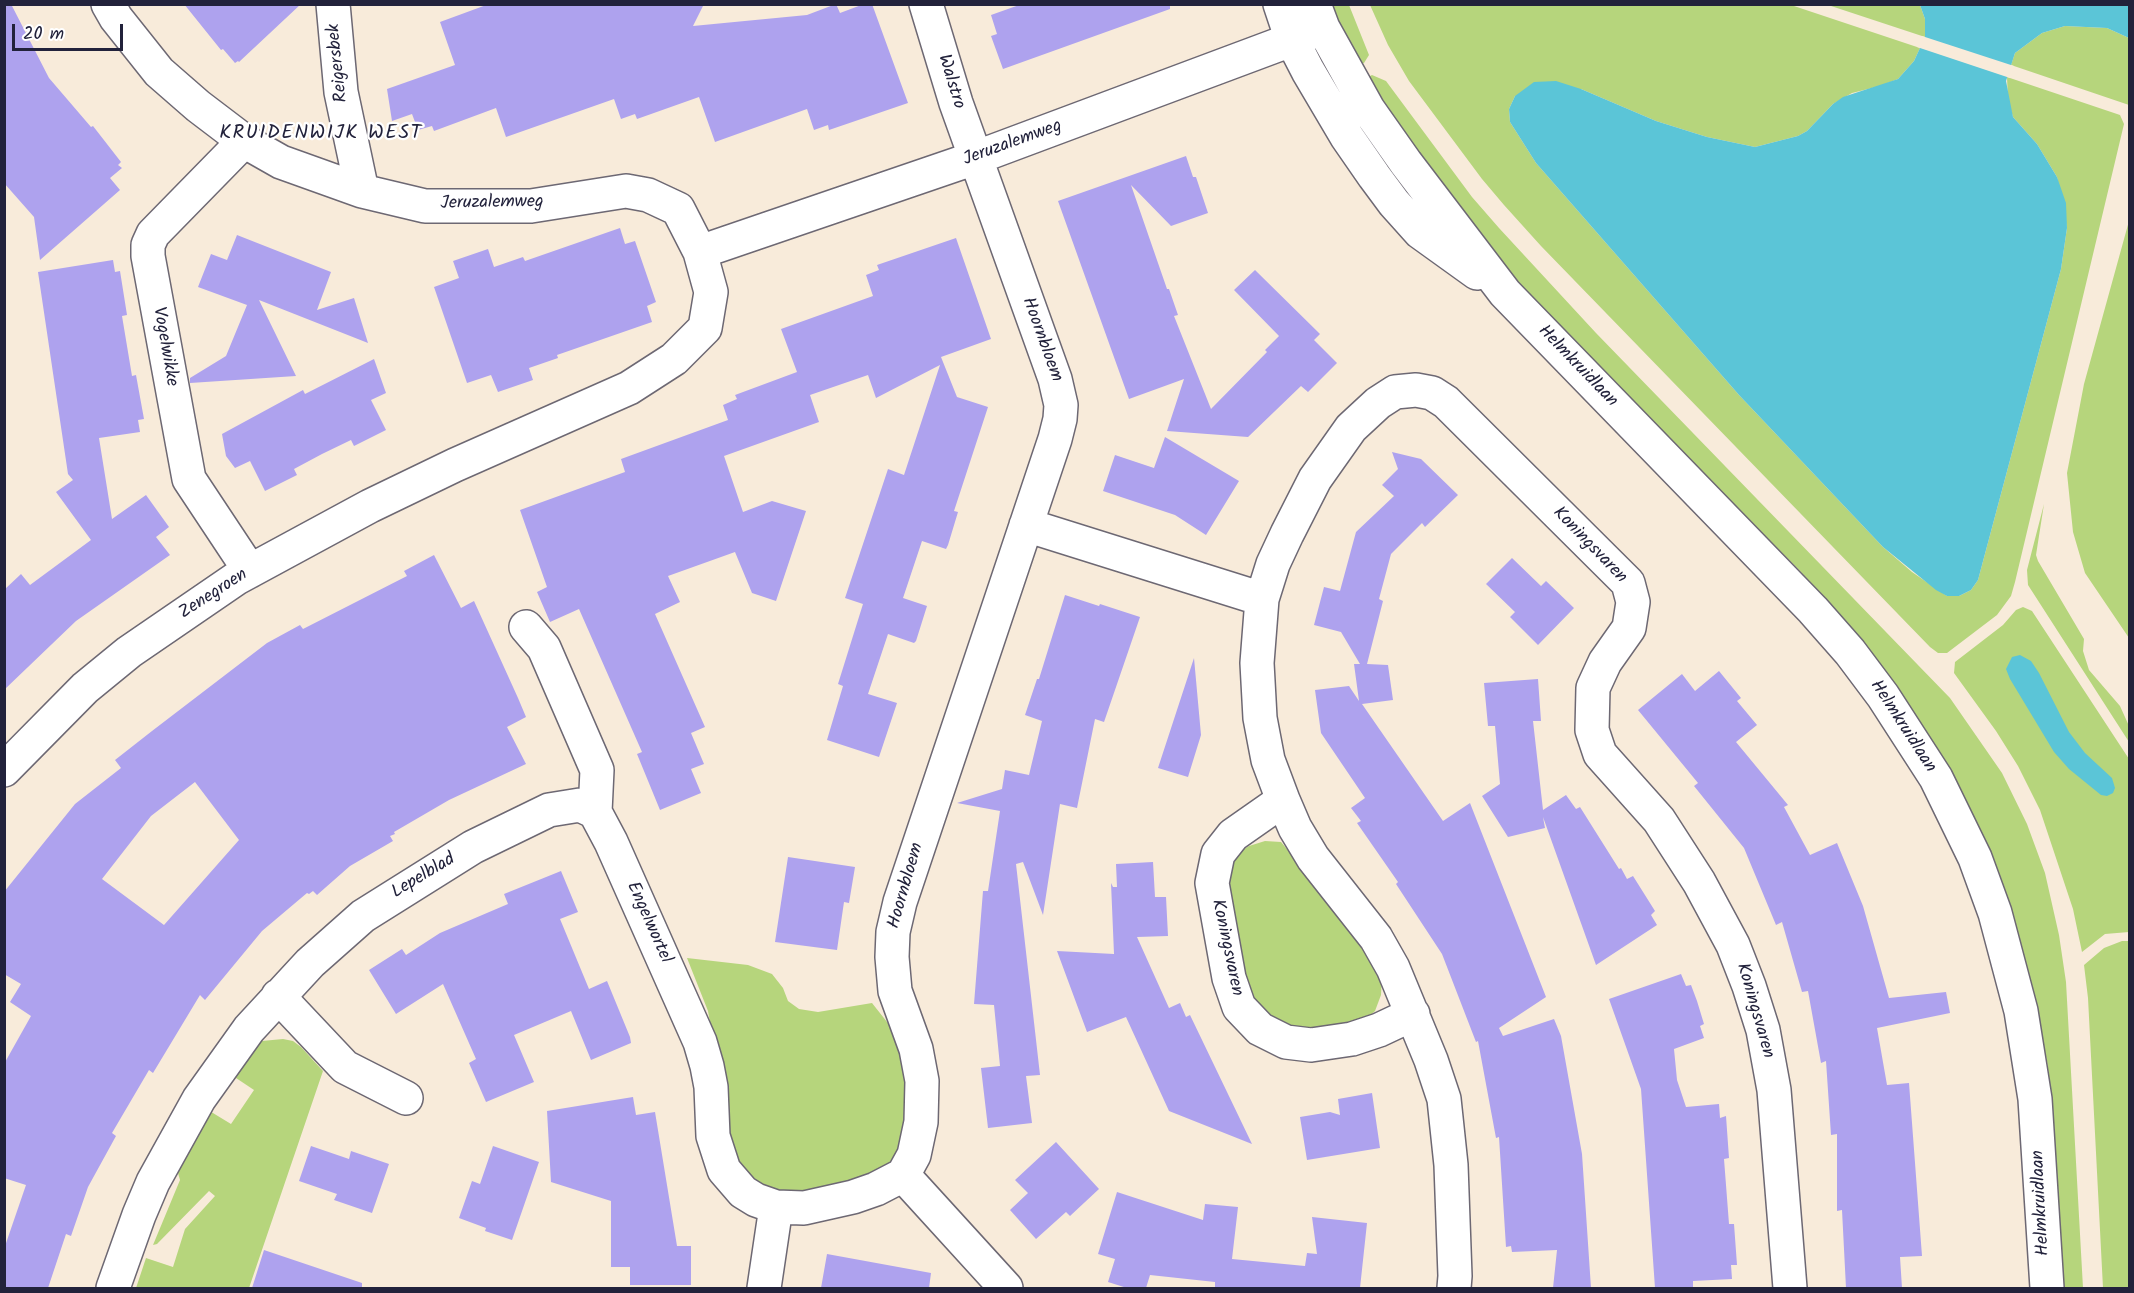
<!DOCTYPE html>
<html>
<head>
<meta charset="utf-8">
<style>
	body { margin:0 }
	#map { position:relative; width:2134px; height:1293px; overflow:hidden; background:#f8ebda; font-family:Kalam,sans-serif }
	canvas { display:block }
	.frame { position:absolute; inset:0; border:6px solid #22223b; pointer-events:none }
	.scale { position:absolute; left:12px; top:24px; width:111px; height:27px; box-sizing:border-box; border:3px solid #22223b; border-top:0; padding-left:8px; font-size:18px; line-height:21px; white-space:nowrap; color:#22223b; -webkit-text-stroke:4px #fff; paint-order:stroke }
</style>
</head>
<body>
<div id="map">
<canvas width="2134" height="1293"></canvas>
<div class="frame"></div>
<div class="scale">20 m</div>
</div>
<script>
const g = document.querySelector('canvas').getContext('2d');
g.lineJoin = 'round';
function paint(path, color) {
  g.fillStyle = color;
  g.fill(path, 'evenodd');
}
function poly(rows) {
  const path = new Path2D();
  for (const r of rows) {
    path.moveTo(r[0], r[1]);
    for (let i = 2; i < r.length; i += 2) path.lineTo(r[i], r[i + 1]);
  }
  return path;
}
function trace(path, color, width, dash) {
  g.strokeStyle = color;
  g.lineWidth = width;
  g.lineCap = dash ? 'butt' : 'round';
  g.setLineDash(dash || []);
  g.stroke(path);
}
function write(font, color, halo, rows, align = 'center') {
  g.font = font + ' Kalam,sans-serif';
  g.lineWidth = 4.5;
  g.setLineDash([]);
  g.textBaseline = 'middle';
  g.strokeStyle = halo;
  g.fillStyle = color;
  for (const [text, x, y, turn = 0] of rows) {
    g.save();
    g.translate(x, y);
    g.rotate((+turn || 0) * Math.PI / 180);
    g.textAlign = isNaN(turn) ? turn : align;
    if (halo) g.strokeText(text, 0, 0);
    g.fillText(text, 0, 0);
    g.restore();
  }
}
const green = poly([
	[1325,5,1349,5,1369,55,1364,63,1354,68],
	[1370,5,1791,5,1920,48,1914,61,1898,79,1880,86,1852,93,1833,104,1807,131,1798,136,1755,147,1707,137,1656,121,1581,89,1515,96,1509,109,1510,122,1536,163,1739,395,1883,547,1912,572,1947,596,1959,596,1971,590,1978,580,2061,269,2067,228,2057,177,2037,144,2013,117,2008,101,2007,77,2120,115,2124,124,2015,582,2011,596,1997,615,1947,653,1938,653,1930,647,1541,246,1504,205,1482,179,1409,81,1388,45],
	[1828,5,1920,5,1925,19,1925,37],
	[2065,26,2107,28,2129,38,2129,105,2011,65,2015,53,2042,33],
	[1372,75,1386,81,1472,197,1499,228,1596,333,1950,698,2002,773,2027,824,2045,873,2059,935,2066,982,2083,1288,2062,1288,2052,1102,2047,1061,2024,955,2008,902,1945,762,1917,717,1878,662,1849,625,1798,569,1569,338,1510,274,1362,80],
	[2129,221,2129,638,2085,573,2073,532,2067,473,2084,384],
	[2044,504,2036,555,2038,561,2084,639,2083,651,2089,670,2120,706,2129,726,2129,742,2028,585,2027,570],
	[2023,607,2032,611,2129,759,2129,932,2105,934,2082,952,2073,909,2040,810,2018,766,1996,731,1954,673,1955,662,2003,625,2016,610],
	[1265,841,1281,842,1358,934,1382,977,1381,995,1375,1011,1364,1021,1305,1032,1282,1027,1262,1015,1242,978,1228,891,1229,869,1236,854,1249,846],
	[2122,941,2130,941,2129,1288,2103,1288,2088,998,2084,965,2104,948],
	[687,958,748,965,772,974,783,988,788,1001,799,1009,818,1012,872,1003,891,1027,900,1045,907,1082,908,1110,898,1156,887,1165,866,1177,840,1186,800,1192,779,1191,759,1186,744,1174,730,1141,708,1011],
	[283,1039,293,1041,301,1047,323,1071,249,1288,136,1288,146,1258,173,1267,185,1229,215,1196,209,1191,157,1244,153,1245,180,1180,176,1166,208,1110,231,1124,254,1090,230,1074,253,1046,262,1041]
]);
const water = poly([
	[1920,5,2129,5,2129,38,2107,28,2065,26,2042,33,2015,53,2006,81,2013,117,2037,144,2057,177,2066,203,2067,228,2061,269,1978,580,1971,590,1959,596,1947,596,1936,590,1883,547,1739,395,1536,163,1510,122,1509,109,1515,96,1534,82,1556,81,1581,89,1656,121,1707,137,1755,147,1798,136,1807,131,1833,104,1843,97,1898,79,1914,61,1925,37,1925,19],
	[2020,655,2031,661,2039,673,2069,732,2085,753,2112,778,2115,788,2113,793,2107,796,2101,795,2069,769,2054,752,2010,679,2006,669,2012,657]
]);
const pier = poly([
	[1922,36,2014,66,2010,78,1917,47]
]);
const building = poly([
	[4,4,11,4,49,78,91,127,93,126,121,162,118,165,122,168,110,178,120,190,40,260,34,217,4,183],
	[184,4,301,4,239,62,238,61,235,63,223,49,221,50],
	[489,4,704,4,693,26,807,15,836,4,840,13,864,4,872,4,908,103,829,130,828,125,814,130,807,109,715,142,699,97,637,119,635,114,621,119,614,99,506,137,496,108,434,131,432,126,418,130,412,114,392,121,387,89,455,65,440,22],
	[1022,4,1170,4,1170,9,1003,69,991,36,997,34,991,15],
	[1186,156,1193,177,1196,177,1208,213,1171,226,1131,185,1167,289,1169,289,1178,315,1174,316,1211,409,1267,352,1265,350,1279,336,1234,290,1255,270,1320,334,1314,340,1337,363,1308,392,1301,386,1248,437,1167,431,1184,379,1129,399,1058,201],
	[620,228,625,244,635,241,656,302,647,306,652,322,557,355,558,358,529,368,533,380,498,392,491,375,467,383,434,287,459,278,453,261,488,249,494,267,523,257,525,261],
	[237,235,331,272,317,310,354,298,368,343,259,300,296,376,190,383,190,378,226,356,247,305,198,287,211,254,227,260],
	[956,238,991,339,941,357,957,397,988,407,954,511,958,512,948,545,946,549,922,541,903,598,927,606,916,641,914,643,888,634,868,694,897,703,879,757,827,740,843,686,838,684,863,604,845,598,888,469,904,475,940,365,876,398,868,375,810,395,819,422,724,456,743,512,772,501,806,511,776,601,752,593,735,552,668,576,680,602,655,614,705,727,691,733,704,764,691,769,701,793,660,810,637,754,642,752,579,609,550,622,537,592,547,587,520,510,625,472,621,459,728,420,723,405,737,399,735,395,797,372,781,329,873,296,866,275,879,270,877,265],
	[113,260,115,272,120,271,127,315,122,316,132,376,136,375,144,419,138,420,140,432,99,438,112,519,146,495,169,527,156,537,170,555,76,621,4,690,4,590,21,574,30,585,91,540,56,492,73,480,68,474,38,272],
	[374,359,386,393,371,400,386,430,354,446,351,440,322,454,294,469,297,475,265,491,250,461,235,468,226,456,222,434,303,390,305,394],
	[1165,437,1239,481,1206,535,1175,515,1103,491,1115,455,1154,468],
	[1392,452,1421,459,1458,495,1425,527,1422,523,1391,554,1379,599,1383,601,1367,664,1388,665,1393,700,1362,704,1443,821,1470,803,1546,997,1499,1028,1503,1036,1554,1019,1561,1036,1582,1154,1591,1288,1553,1288,1557,1250,1512,1252,1511,1246,1506,1247,1499,1137,1496,1138,1478,1041,1476,1042,1442,954,1396,884,1398,882,1357,823,1361,821,1351,808,1365,798,1321,733,1315,690,1349,686,1359,701,1354,664,1360,664,1341,632,1314,625,1324,587,1340,591,1356,532,1394,496,1382,485,1398,469],
	[434,555,461,608,474,601,518,698,526,717,507,727,526,764,449,800,394,832,395,834,390,836,393,841,350,866,317,895,313,891,309,894,307,893,262,931,205,1000,200,995,153,1073,149,1070,112,1133,116,1136,88,1187,71,1236,66,1234,48,1288,4,1288,4,1249,26,1185,4,1178,4,1064,31,1016,10,1002,21,984,4,974,4,892,75,804,121,768,115,760,152,731,267,643,300,625,303,629,407,576,404,571],
	[195,782,239,840,164,925,102,879,151,816],
	[1512,558,1541,586,1546,581,1574,608,1538,645,1510,617,1515,612,1486,584],
	[1065,595,1099,606,1100,604,1140,617,1104,722,1095,719,1077,808,1060,804,1043,915,1023,862,1016,864,1040,1075,1026,1076,1032,1123,988,1128,981,1068,1000,1066,994,1005,974,1004,983,891,988,891,1000,811,957,803,1002,789,1005,770,1029,775,1042,721,1025,715,1037,679,1039,679],
	[1194,658,1201,735,1188,777,1158,768],
	[1719,671,1741,698,1737,701,1757,725,1736,742,1788,805,1784,807,1810,855,1837,843,1863,906,1889,998,1946,992,1950,1013,1877,1028,1887,1085,1909,1083,1922,1256,1900,1257,1902,1288,1846,1288,1842,1210,1837,1211,1837,1134,1831,1135,1826,1061,1821,1063,1808,991,1802,992,1782,922,1776,925,1744,848,1694,786,1698,783,1638,710,1682,674,1695,691],
	[1538,679,1541,721,1533,721,1543,810,1566,795,1576,809,1580,807,1619,869,1621,868,1627,879,1633,876,1655,911,1651,915,1657,925,1596,965,1543,817,1545,828,1508,837,1482,796,1500,784,1495,726,1488,726,1484,683],
	[788,857,855,867,849,903,844,902,837,950,775,942],
	[1153,862,1155,897,1166,897,1168,936,1137,937,1169,1008,1180,1003,1186,1017,1190,1015,1252,1144,1169,1111,1126,1017,1087,1032,1057,951,1114,954,1111,883,1113,887,1117,887,1116,864],
	[561,871,578,912,560,919,589,989,607,981,630,1037,631,1043,591,1060,571,1011,514,1035,534,1082,486,1102,469,1063,476,1059,443,984,396,1014,369,970,402,949,406,955,440,933,508,904,504,894],
	[1681,974,1686,986,1691,985,1697,1001,1704,1024,1700,1026,1704,1038,1674,1049,1677,1080,1686,1107,1719,1104,1720,1118,1726,1116,1729,1158,1724,1159,1729,1224,1734,1224,1737,1265,1731,1265,1732,1279,1693,1281,1693,1288,1655,1288,1641,1089,1609,999],
	[1372,1093,1380,1148,1307,1160,1300,1117,1330,1112,1340,1115,1338,1099],
	[633,1097,636,1115,655,1112,677,1246,691,1246,691,1285,630,1285,630,1267,611,1267,611,1201,551,1182,547,1111],
	[1056,1142,1099,1189,1070,1216,1066,1212,1036,1239,1010,1210,1028,1193,1015,1180],
	[311,1146,349,1159,351,1151,389,1164,372,1213,334,1200,337,1194,299,1181],
	[493,1146,539,1162,512,1240,485,1231,486,1228,459,1218,472,1181,480,1184],
	[1117,1192,1203,1220,1205,1204,1238,1207,1232,1259,1305,1266,1307,1253,1317,1254,1312,1217,1367,1223,1360,1288,1215,1288,1215,1282,1150,1275,1146,1288,1127,1288,1108,1282,1115,1259,1098,1254],
	[264,1250,362,1283,362,1288,252,1288],
	[827,1254,931,1273,929,1288,821,1288]
]);
const minor = poly([
	[333,4,341,92,362,191],
	[926,4,956,103,1055,379,1061,405,1060,419,1055,439,900,902,893,932,892,957,895,991,916,1049,922,1081,921,1122,914,1155,903,1175,1006,1288],
	[1280,4,1292,40,1308,71,1347,137,1374,176,1394,203,1420,232,1477,273],
	[1314,4,1323,28,1368,109,1406,163,1505,293,1813,610,1850,652,1883,696,1936,778,1975,858,1995,913,2021,1011,2035,1099,2047,1288],
	[244,141,153,234,148,245,148,256,189,479,250,571],
	[700,252,975,158,1323,28],
	[1026,525,1262,599],
	[526,627,544,648,597,770,595,812,611,842,700,1042,707,1066,711,1087,713,1136,724,1170,743,1192,756,1200,776,1207,764,1288],
	[4,770,85,688,129,652,237,578,370,506,455,465,629,388,674,359,705,328,711,292,700,252,678,209,648,195,626,191,531,206,425,206,362,191,281,162,244,141,198,106,159,72,116,18,108,4],
	[1283,800,1233,835,1218,854,1212,883,1229,978,1239,1007,1260,1029,1286,1042,1311,1045,1352,1039,1379,1030,1413,1014],
	[278,996,345,1067,406,1098],
	[776,1207,804,1208,853,1197,876,1189,903,1175],
	[113,1288,139,1215,153,1182,199,1099,249,1029,310,963,363,916,473,847,549,810,580,805,595,812],
	[1454,1288,1455,1276,1451,1165,1444,1099,1431,1060,1393,968,1376,938,1313,858,1295,828,1283,800,1268,760,1260,718,1257,663,1262,599,1273,564,1287,534,1315,479,1351,428,1378,403,1395,392,1416,390,1432,393,1446,402,1628,583,1633,602,1629,628,1605,662,1593,688,1592,730,1600,754,1659,820,1699,882,1733,945,1749,986,1763,1030,1774,1090,1790,1288]
]);
const streetNames = [
	["Reigersbek",339,63,-96],
	["Walstro",950,82,73],
	["Jeruzalemweg",1013,144,-20],
	["Jeruzalemweg",492,204,-1],
	["Hoornbloem",1041,340,70],
	["Vogelwikke",164,347,80],
	["Helmkruidlaan",1577,367,46],
	["Koningsvaren",1589,546,46],
	["Zenegroen",214,595,-33],
	["Helmkruidlaan",1902,727,57],
	["Lepelblad",424,877,-31],
	["Hoornbloem",907,886,-74],
	["Engelwortel",648,923,66],
	["Koningsvaren",1226,948,78],
	["Koningsvaren",1754,1011,74],
	["Helmkruidlaan",2042,1203,-93]
];
const neighbourhoodNames = [
	["KRUIDENWIJK WEST",321,135]
];
paint(green, '#b6d57c');
paint(water, '#5bc5d7');
paint(pier, '#f8ebda');
paint(building, '#aea2ee');
trace(minor, '#6d6873', 36);
trace(minor, '#fff', 33);
write('18px', '#22223b', '#fff', streetNames);
g.letterSpacing = '1.5px';
write('20px', '#22223b', '#fff', neighbourhoodNames);
g.letterSpacing = '0px';
</script>
</body>
</html>
